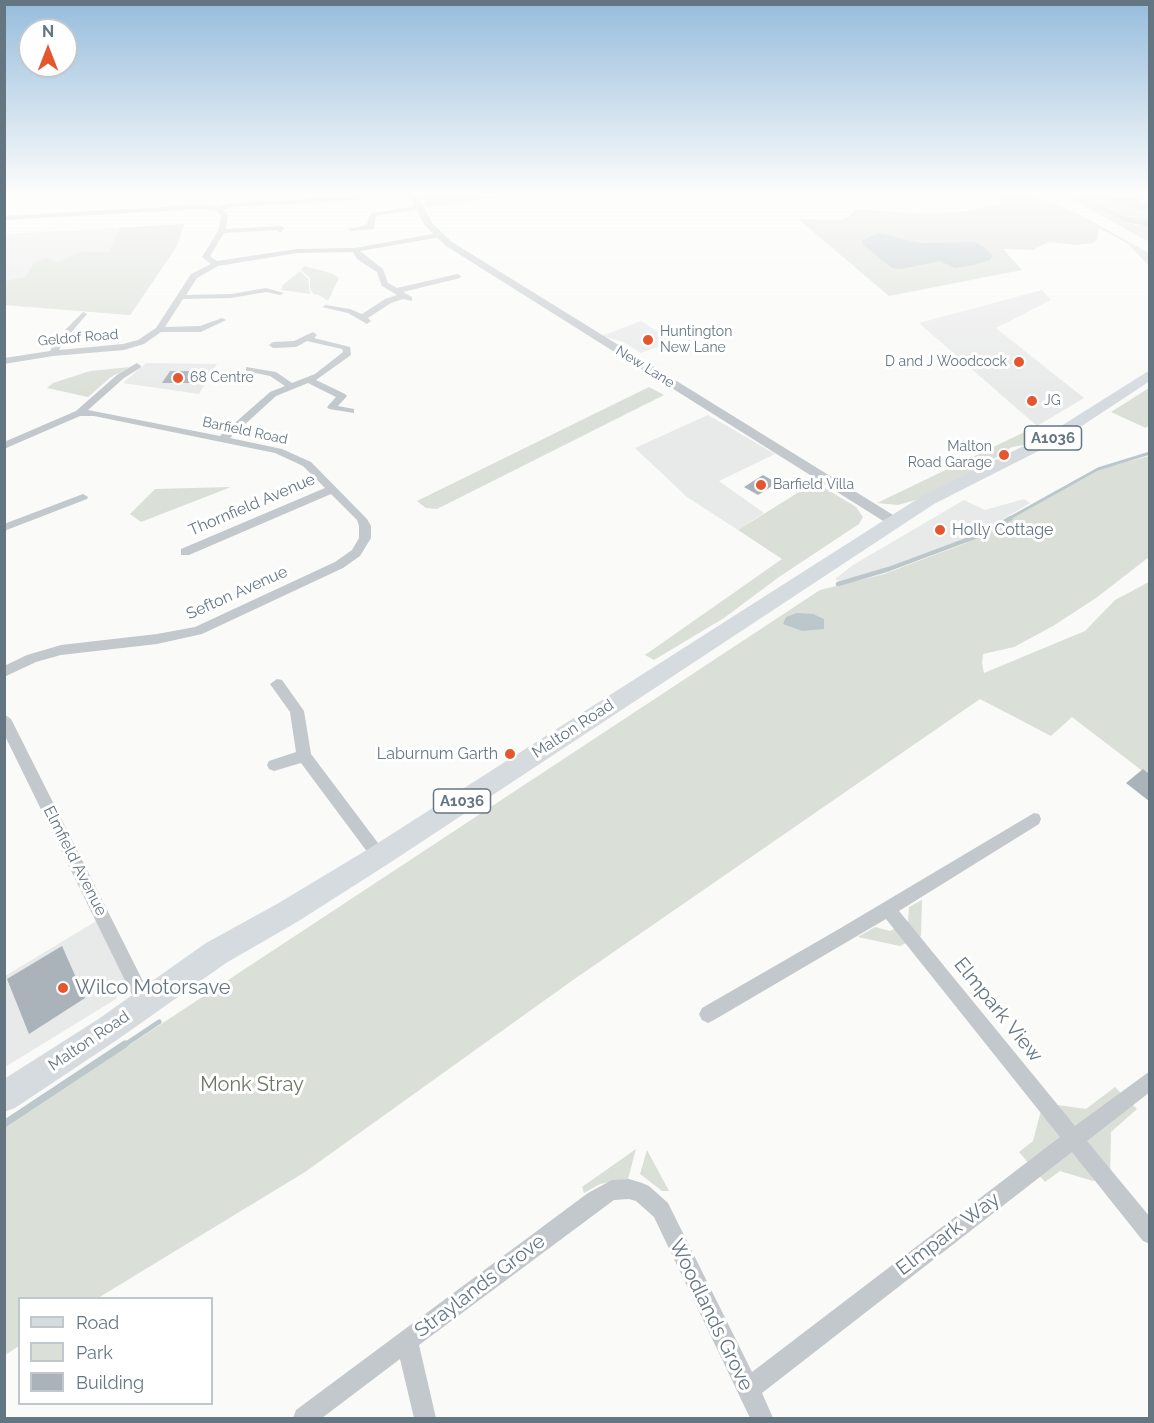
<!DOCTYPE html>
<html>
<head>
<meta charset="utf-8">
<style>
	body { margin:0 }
	#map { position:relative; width:1154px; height:1423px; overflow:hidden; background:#fafaf8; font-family:Raleway,sans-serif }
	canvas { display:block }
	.frame { position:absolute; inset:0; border:6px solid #657683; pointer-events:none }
	.legend { position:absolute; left:18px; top:1297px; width:195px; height:108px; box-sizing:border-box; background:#fff; border:2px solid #c1c8cd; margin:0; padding:8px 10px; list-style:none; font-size:18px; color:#657683 }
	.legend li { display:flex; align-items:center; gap:12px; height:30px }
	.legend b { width:30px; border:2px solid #c1c8cd }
	.north { position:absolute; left:18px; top:18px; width:60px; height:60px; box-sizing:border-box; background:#fff; border:2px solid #c1c8cd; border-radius:50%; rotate:0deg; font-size:16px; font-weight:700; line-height:24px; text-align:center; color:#657683 }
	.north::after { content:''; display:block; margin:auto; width:21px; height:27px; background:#e4572e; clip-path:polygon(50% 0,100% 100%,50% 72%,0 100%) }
</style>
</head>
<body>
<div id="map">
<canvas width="1154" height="1423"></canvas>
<div class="frame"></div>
<ul class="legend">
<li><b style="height:8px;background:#d6dbdf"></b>Road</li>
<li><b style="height:16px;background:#dadfd7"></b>Park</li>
<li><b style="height:16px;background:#aab3b9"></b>Building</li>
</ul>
<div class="north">N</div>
</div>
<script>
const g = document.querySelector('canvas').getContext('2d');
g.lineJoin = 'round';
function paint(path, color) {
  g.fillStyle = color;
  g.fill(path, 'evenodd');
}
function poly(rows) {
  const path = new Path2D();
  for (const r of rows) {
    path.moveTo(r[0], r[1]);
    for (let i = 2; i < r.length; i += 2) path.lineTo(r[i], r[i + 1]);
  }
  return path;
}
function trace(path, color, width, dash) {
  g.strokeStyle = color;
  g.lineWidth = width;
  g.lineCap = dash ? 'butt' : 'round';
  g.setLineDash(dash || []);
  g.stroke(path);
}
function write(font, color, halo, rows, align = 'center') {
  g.font = font + ' Raleway,sans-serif';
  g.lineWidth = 6;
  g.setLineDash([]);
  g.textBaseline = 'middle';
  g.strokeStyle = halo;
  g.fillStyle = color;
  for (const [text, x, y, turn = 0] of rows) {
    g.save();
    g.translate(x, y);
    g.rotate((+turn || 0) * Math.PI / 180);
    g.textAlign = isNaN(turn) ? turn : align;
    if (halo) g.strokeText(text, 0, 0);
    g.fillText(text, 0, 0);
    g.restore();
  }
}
const built = poly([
	[184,224,177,246,130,315,5,305,5,234],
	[1042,290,1051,300,996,328,1084,398,1037,426,919,323],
	[641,321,672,341,641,353,623,342,602,336],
	[146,363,217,364,199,394,123,383],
	[708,415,775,454,719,481,764,513,738,530,687,497,635,448],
	[1024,499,1030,503,980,533,882,570,839,581,835,579,853,565,964,500,985,510],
	[98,920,128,976,116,999,5,1067,5,976]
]);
const green = poly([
	[422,196,508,196,427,207],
	[999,196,1034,196,1075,212,1149,253,1149,266,1128,244,1099,228,1097,240,1093,243,1075,245,1049,242,1032,250,1003,249,1022,270,889,296,798,219,841,220,849,217,854,211,860,209,916,214,961,212,1005,203,995,198],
	[1066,196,1074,196,1085,201,1131,224,1149,227,1149,242],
	[1079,196,1101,196,1131,209,1142,211,1144,203,1133,196,1149,196,1149,220,1126,217],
	[184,224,177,246,130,315,5,305,5,281,25,277,34,263,48,258,58,262,78,253,109,252,120,228],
	[304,266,331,273,339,278,328,301,319,295,313,294,310,288,310,278,301,270],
	[300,271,308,279,310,294,281,290,283,285],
	[130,367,111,377,88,397,47,388,53,383,90,371],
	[649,387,664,395,437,509,426,508,417,501],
	[1149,388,1149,425,1146,428,1111,412],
	[1037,426,1047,435,1030,444,1012,447,980,468,926,497,898,505,877,503],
	[1149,456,1149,557,1096,598,1053,626,1014,647,983,654,982,663,984,673,1085,631,1115,600,1149,582,1149,776,1072,717,1051,736,980,699,573,980,305,1172,98,1298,20,1298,19,1346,5,1355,5,1127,820,590,884,574,966,543,1101,469],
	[815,482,856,507,863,517,859,524,779,577,724,618,654,660,645,655,782,559,738,530],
	[231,487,141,522,130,514,155,489],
	[922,900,921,936,900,946,858,937,875,927,890,931,908,921,909,907],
	[1115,1087,1137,1109,1111,1132,1110,1177,1093,1181,1060,1171,1045,1182,1019,1152,1033,1141,1043,1103,1086,1109],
	[636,1149,628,1179,600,1184,584,1193,582,1187],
	[647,1150,669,1191,662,1191,640,1174]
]);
const water = poly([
	[1074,196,1086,199,1126,217,1149,220,1149,227,1126,222],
	[1101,196,1133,196,1148,208,1142,211,1131,209],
	[878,233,920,243,974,242,983,246,993,256,990,260,974,265,955,268,940,261,901,269,892,268,863,245,862,241],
	[797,613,813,614,824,619,824,629,802,631,783,624,786,617]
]);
const streamFar3 = poly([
	[1008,519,1098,469,1150,453]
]);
const streamFar2 = poly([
	[838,584,889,569,980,535,1011,518]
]);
const streamFar1 = poly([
	[123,1046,159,1022]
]);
const stream = poly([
	[4,1124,125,1044]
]);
const building = poly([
	[170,371,204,371,196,383,162,383],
	[763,475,777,483,758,495,744,487],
	[1143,769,1149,774,1149,801,1126,783],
	[62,946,85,998,29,1034,7,979]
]);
const minor = poly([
	[361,196,358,200,232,207,223,210,228,215,226,229,281,226,285,228,280,233,277,230,224,233,210,256,217,261,297,249,355,248,438,233,441,233,441,237,360,251,383,269,388,283,397,288,457,274,461,276,460,278,403,292,412,297,412,301,403,299,391,303,368,318,371,321,367,324,348,313,322,307,326,305,350,309,362,314,385,299,397,295,382,286,377,272,357,259,353,252,297,253,218,266,197,278,186,295,231,294,266,288,284,293,280,295,266,292,231,298,183,299,165,327,200,326,222,318,226,320,201,332,161,332,144,344,124,350,53,356,4,364,4,358,50,351,56,339,83,312,87,314,63,342,59,350,123,344,138,340,156,328,191,274,211,264,202,257,218,231,221,216,216,211,199,209,4,220,4,216,199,205,218,207,232,203,361,196],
	[419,206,421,209,376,216,374,229,352,231,348,229,367,225,368,218,372,213,419,206],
	[313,332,317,335,314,338,350,347,351,355,316,380,345,394,347,396,338,406,354,409,354,413,329,409,327,407,336,397,308,383,276,396,230,438,282,449,311,462,367,519,371,526,371,538,360,556,343,568,202,634,157,644,61,655,36,662,4,677,4,666,27,655,61,645,157,634,195,627,335,562,352,550,359,538,359,526,357,520,331,494,189,555,181,555,181,549,325,488,303,466,275,453,94,416,80,416,4,449,4,442,76,411,118,374,137,363,141,366,140,368,124,378,88,410,220,436,270,392,285,386,270,376,246,371,246,367,276,372,292,383,315,374,343,352,342,349,307,341,296,347,273,348,269,345,273,342,294,341,313,332],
	[83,494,88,497,87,499,4,531,4,524,83,494],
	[277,679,282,680,304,711,311,754,384,851,387,856,384,861,379,863,374,861,301,763,274,771,269,769,267,765,269,761,296,752,290,712,270,684,277,679],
	[4,714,11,719,151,997,154,1003,151,1009,145,1012,139,1009,4,734,4,714],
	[1034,813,1039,814,1041,819,1039,824,899,911,1075,1126,1150,1071,1150,1092,1087,1141,1150,1217,1150,1244,1143,1241,1072,1152,762,1393,773,1418,750,1418,654,1217,636,1201,629,1199,614,1200,419,1345,436,1418,414,1418,400,1359,322,1418,293,1418,296,1410,588,1193,612,1180,629,1179,642,1183,649,1186,668,1203,752,1372,1060,1137,886,919,714,1020,708,1023,702,1020,699,1014,702,1008,839,929,1034,813]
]);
const tertiary = poly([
	[409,196,418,196,432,223,452,242,898,518,900,521,898,524,888,524,446,246,425,226,409,196]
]);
const primary = poly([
	[1150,370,1150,381,1062,439,934,504,388,864,297,922,226,963,117,1040,15,1108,4,1112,4,1079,97,1020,206,943,277,904,370,848,922,496,1050,433,1150,370]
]);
const markers = [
	[648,340,6,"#e4572e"],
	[1019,362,6,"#e4572e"],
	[178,378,6,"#e4572e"],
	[1032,401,6,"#e4572e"],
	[1004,455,6,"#e4572e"],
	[761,485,6,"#e4572e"],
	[940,530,6,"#e4572e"],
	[510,754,6,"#e4572e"],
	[63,988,6,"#e4572e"]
];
const farPoinames = [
	["Huntington",660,332],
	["New Lane",660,348],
	["D and J Woodcock",1007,362,"right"],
	["68 Centre",190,378],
	["JG",1044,401],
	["Malton",992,447,"right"],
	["Road Garage",992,463,"right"],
	["Barfield Villa",773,485]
];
const farStreetnames = [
	["Geldof Road",78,338,-5],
	["New Lane",645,367,32],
	["Barfield Road",245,431,12]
];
const shields = [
	[1053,438,57],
	[462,801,57]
];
const shieldNames = [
	["A1036",1053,438],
	["A1036",462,801]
];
const streetNames = [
	["Thornfield Avenue",252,505,-23],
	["Sefton Avenue",237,593,-24],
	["Malton Road",573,729,-33],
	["Elmfield Avenue",75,861,63],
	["Malton Road",89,1041,-34]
];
const poiNames = [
	["Holly Cottage",952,530],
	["Laburnum Garth",498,754,"right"]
];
const nearPoinames = [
	["Wilco Motorsave",75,988]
];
const nearStreetnames = [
	["Elmpark View",998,1010,51],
	["Elmpark Way",948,1234,-37],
	["Straylands Grove",480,1286,-37],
	["Woodlands Grove",711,1315,64]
];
const nearParknames = [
	["Monk Stray",252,1085]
];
paint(built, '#e8e9e9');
paint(green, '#dadfd7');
paint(water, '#bbc7cb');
trace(streamFar3, '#bbc7cb', 3);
trace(streamFar2, '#bbc7cb', 4.5);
trace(streamFar1, '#bbc7cb', 5);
trace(stream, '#bbc7cb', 7);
paint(building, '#aab3b9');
paint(minor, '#c3c8cc');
paint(tertiary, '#c3c8cc');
paint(primary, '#d6dbdf');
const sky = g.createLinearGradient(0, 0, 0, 396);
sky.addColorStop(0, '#96bcdc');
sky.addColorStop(0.49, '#fdfdfc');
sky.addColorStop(1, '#fdfdfc00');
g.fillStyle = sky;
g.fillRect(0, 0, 1154, 396);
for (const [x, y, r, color] of markers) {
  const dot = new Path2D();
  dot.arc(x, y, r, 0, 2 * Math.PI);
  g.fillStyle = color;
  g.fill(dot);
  trace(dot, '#fff', 2);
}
write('14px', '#657683', '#fff', farPoinames, 'left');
write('14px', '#657683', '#fff', farStreetnames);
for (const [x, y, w] of shields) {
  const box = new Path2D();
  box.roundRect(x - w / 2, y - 12, w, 24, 4.5);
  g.fillStyle = '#fff';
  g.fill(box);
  trace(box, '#657683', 1.5);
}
write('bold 15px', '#657683', null, shieldNames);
write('16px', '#657683', '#fff', streetNames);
write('16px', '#657683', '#fff', poiNames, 'left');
write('20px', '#657683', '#fff', nearPoinames, 'left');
write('20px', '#657683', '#fff', nearStreetnames);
write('20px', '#687a64', '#fff', nearParknames);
</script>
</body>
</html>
